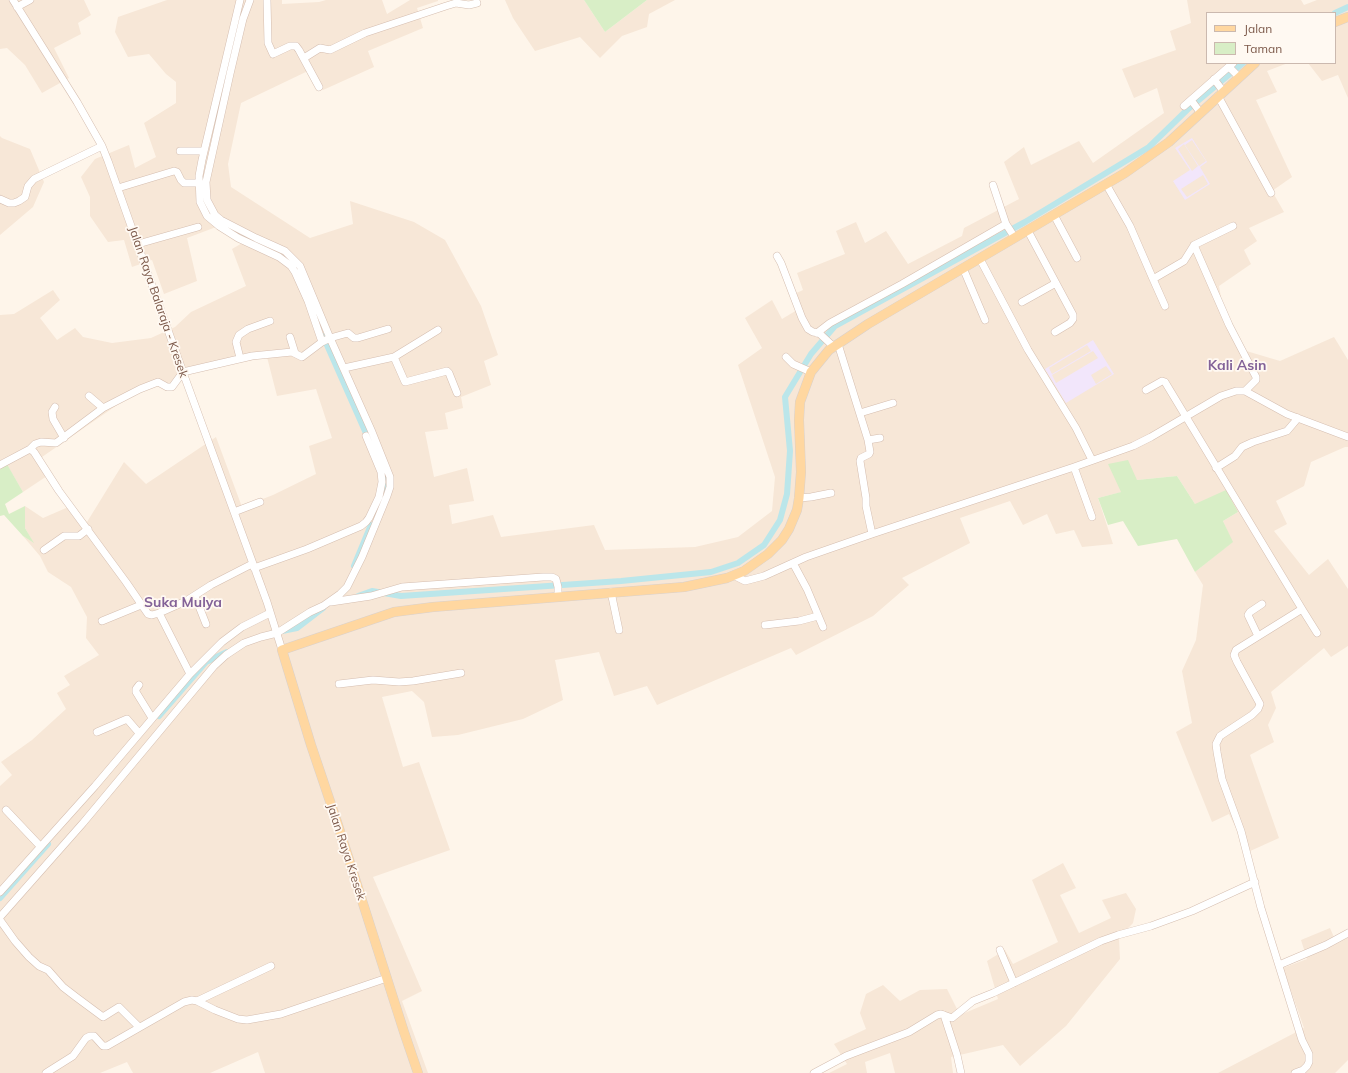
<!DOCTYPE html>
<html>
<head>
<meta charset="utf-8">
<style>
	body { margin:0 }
	#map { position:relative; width:1348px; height:1073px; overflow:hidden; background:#fef5ea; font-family:Mulish,sans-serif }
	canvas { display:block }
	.legend { position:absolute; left:1206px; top:12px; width:130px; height:52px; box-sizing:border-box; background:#fff9f2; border:1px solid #cbb9af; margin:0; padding:5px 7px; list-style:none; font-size:12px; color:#7c594a }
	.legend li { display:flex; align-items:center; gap:8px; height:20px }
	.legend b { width:20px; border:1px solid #cbb9af }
</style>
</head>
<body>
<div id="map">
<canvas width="1348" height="1073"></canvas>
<ul class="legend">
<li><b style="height:5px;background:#ffd7a0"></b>Jalan</li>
<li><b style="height:11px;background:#d8eec6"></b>Taman</li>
</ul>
</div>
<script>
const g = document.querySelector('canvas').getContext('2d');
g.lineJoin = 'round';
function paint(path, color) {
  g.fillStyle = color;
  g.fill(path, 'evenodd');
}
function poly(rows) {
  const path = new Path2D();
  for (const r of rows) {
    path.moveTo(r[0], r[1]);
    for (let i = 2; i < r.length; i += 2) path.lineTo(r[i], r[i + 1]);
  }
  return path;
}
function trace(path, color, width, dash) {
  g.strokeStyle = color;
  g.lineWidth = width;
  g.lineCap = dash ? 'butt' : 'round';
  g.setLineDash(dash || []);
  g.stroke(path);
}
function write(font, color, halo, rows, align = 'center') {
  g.font = font + ' Mulish,sans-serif';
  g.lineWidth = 3.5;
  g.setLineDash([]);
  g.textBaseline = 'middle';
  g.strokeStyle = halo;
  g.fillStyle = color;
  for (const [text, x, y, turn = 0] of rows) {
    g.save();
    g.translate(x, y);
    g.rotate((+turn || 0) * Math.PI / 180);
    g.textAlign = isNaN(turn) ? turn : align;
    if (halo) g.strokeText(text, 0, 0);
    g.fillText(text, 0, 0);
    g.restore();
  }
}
const residential = poly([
	[0,0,84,0,91,15,78,23,81,34,54,48,69,78,42,93,25,65,7,48,0,49],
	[167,0,282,0,282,4,319,2,326,0,382,0,387,14,410,0,438,0,438,1,417,8,423,28,368,51,374,67,323,90,310,70,241,103,228,164,231,187,310,238,353,224,350,201,414,222,445,240,481,306,498,355,484,361,491,385,461,397,463,408,445,413,448,429,425,432,434,477,467,468,474,501,449,505,452,524,493,515,501,537,594,525,605,550,695,547,738,537,772,511,775,477,738,365,762,348,745,318,772,300,782,319,797,310,790,296,803,290,797,273,845,254,836,231,856,222,865,243,886,231,908,264,962,236,964,228,1019,199,1004,162,1024,147,1031,165,1079,141,1093,163,1164,113,1157,88,1134,98,1122,69,1176,50,1170,31,1191,23,1187,0,1301,0,1304,5,1317,0,1348,0,1348,98,1338,75,1322,81,1308,63,1335,63,1335,13,1207,13,1207,63,1288,63,1267,71,1277,92,1256,100,1292,177,1272,191,1284,212,1249,228,1257,241,1244,250,1251,264,1219,286,1223,309,1243,350,1280,361,1334,337,1348,360,1348,447,1345,447,1311,462,1304,486,1276,501,1287,524,1274,531,1309,575,1328,559,1348,589,1348,646,1331,657,1324,648,1271,692,1276,708,1268,725,1274,742,1250,755,1279,838,1248,852,1229,814,1212,822,1176,732,1192,723,1182,671,1196,640,1203,585,1195,572,1232,542,1223,521,1238,512,1195,504,1177,476,1137,480,1122,492,1098,498,1113,544,1082,547,1074,530,1056,534,1047,514,1023,525,1010,501,960,518,970,543,902,578,909,585,873,616,796,655,791,648,657,705,647,686,614,696,599,652,555,660,563,700,523,719,458,735,432,737,424,702,412,691,382,697,403,767,419,762,450,850,373,877,422,991,402,1001,428,1073,265,1073,258,1052,210,1073,133,1073,127,1062,100,1073,0,1073,0,786,12,775,1,762,32,740,66,709,57,693,70,685,64,676,99,655,86,638,87,617,71,587,48,572,40,556,23,536,33,542,25,528,25,506,43,518,73,505,87,522,124,462,146,484,216,437,242,507,273,495,316,474,309,446,332,438,316,389,277,396,267,357,193,372,169,389,157,383,120,403,42,457,50,474,23,492,4,460,0,462,0,315,14,314,53,290,60,300,40,318,57,340,75,328,83,337,112,343,151,338,175,327,191,312,246,286,232,249,251,238,224,224,187,238,197,281,164,294,152,260,132,267,124,240,108,242,90,216,90,197,81,177,95,159,129,145,135,168,156,157,144,123,176,103,176,82,166,74,149,54,128,57,115,32,118,17],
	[505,0,584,0,605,32,647,0,675,0,649,14,647,27,622,36,600,58,580,37,535,51,513,18],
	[0,136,2,138,30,149,44,182,33,207,0,235],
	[1063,863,1076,888,1060,895,1079,933,1111,918,1102,900,1126,893,1136,909,1133,923,1119,938,1120,959,1066,1026,1020,1066,1003,1045,951,1057,953,1073,895,1073,890,1053,865,1062,867,1073,829,1073,847,1064,834,1044,866,1029,860,1013,866,994,883,985,900,1001,920,990,947,989,960,1015,998,999,987,961,1005,950,1013,964,1058,942,1032,880],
	[1330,928,1336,942,1348,936,1348,1060,1335,1073,1218,1073,1304,1028,1283,968,1307,959,1301,940]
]);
const education = poly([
	[1192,138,1207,162,1200,167,1210,184,1185,200,1173,181,1190,170,1175,148],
	[1192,140,1206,161,1199,166,1185,145],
	[1184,144,1198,166,1192,171,1178,149],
	[1203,175,1208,184,1187,197,1181,189],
	[1093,340,1114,374,1066,403,1045,369],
	[1087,345,1091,351,1052,374,1049,368],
	[1093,351,1098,358,1056,383,1052,375],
	[1106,366,1112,374,1096,384,1091,375]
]);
const green = poly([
	[584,0,647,0,605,32],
	[4,459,23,492,5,504,9,514,25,506,25,528,34,543,23,536,4,515,0,516,0,462],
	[1128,460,1137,480,1177,476,1195,504,1226,490,1238,512,1223,521,1233,542,1195,572,1177,539,1138,546,1123,521,1108,525,1098,498,1121,492,1108,464]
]);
const canal = poly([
	[1335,13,1348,7],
	[323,336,369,440],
	[377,513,385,487,386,479,382,470],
	[354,566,371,525],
	[358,596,372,591,401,596,621,581,711,572,738,563,764,545,780,520,787,494,790,451,785,397,811,354,835,326,1025,222,1149,147,1187,110,1243,63],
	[282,631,297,628,323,608],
	[159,716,206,662,227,652],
	[0,898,48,844]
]);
const minor = poly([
	[13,0,77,102,102,146,108,161,185,378,267,602,282,650],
	[240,0,202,160,199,176,200,202,207,216,219,226,238,238,279,257,291,266,295,272,308,301,322,342],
	[267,0,268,43,273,54,290,46,296,46,299,50,319,87],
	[17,7,30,0],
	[304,58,320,48,330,50,365,33,446,6,456,3,469,5,477,3],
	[1229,67,1239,77],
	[1214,79,1223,91],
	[1218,96,1271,193],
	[1191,100,1200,112],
	[1184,106,1233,63],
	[180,151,204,151],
	[1106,184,1130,226,1153,279,1184,261,1194,245,1233,226],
	[993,185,1006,224,1015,238],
	[118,188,174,171,177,172,181,180,184,183,199,183],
	[0,199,9,203,14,203,19,201,25,197,28,186,34,179,102,146],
	[1054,215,1077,258],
	[1028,231,1073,315,1073,319,1070,323,1055,332],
	[138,244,198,227],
	[1194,245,1229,325,1256,377,1256,380,1245,391],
	[777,256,781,263,802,318,808,329,813,332,819,333,834,347],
	[980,259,1028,350,1076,428,1092,460],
	[963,268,985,320],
	[1153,279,1165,306],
	[1022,302,1056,283],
	[817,333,830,323,902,284,1006,224],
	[290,337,295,353],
	[838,344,868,440,870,452,869,454,861,458,860,461,866,498,866,506,872,534],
	[394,357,438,330],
	[786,357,793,364,811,372],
	[240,358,236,342,239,335,248,329,270,321],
	[344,368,394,357,405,382,447,371,449,373,457,393],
	[1146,390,1162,381,1165,382,1302,609,1236,650,1234,655,1237,662,1260,704,1258,709,1252,715,1220,736,1216,744,1217,752,1222,779,1241,831,1261,908,1302,1040,1309,1054,1309,1062,1307,1066,1303,1070,1295,1073],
	[89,396,103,408],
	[55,407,52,412,53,419,64,438],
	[860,413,893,403],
	[868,440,880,438],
	[30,449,34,452,59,491,126,582,148,614,152,615,159,613,186,601,211,585,252,564],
	[0,465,30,449,35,444,41,442,56,443,103,408,140,389,158,382,167,387,172,387,183,372,252,356,292,352,302,357,322,342,330,338,348,333,354,338,358,338,388,329],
	[1074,467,1092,517],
	[1216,468,1235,456,1242,447,1253,442,1287,431,1298,418],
	[799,498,811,497,831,493],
	[234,512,260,502],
	[44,550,64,536,79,536,88,529],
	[793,563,807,589,823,627],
	[254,568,307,549,361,526,366,522,369,518,379,497,382,482,381,472,366,436],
	[735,576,745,581,764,576,806,557,872,534,1074,467,1133,446,1151,437,1221,396,1236,391,1245,391,1287,414,1348,437],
	[611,592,619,630],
	[195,596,206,624],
	[331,602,371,596,402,587,543,577,552,577,556,579,558,587,558,597],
	[1302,609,1317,633],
	[159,613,190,674],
	[102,621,141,605],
	[765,625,799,621,818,616],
	[1258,636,1248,615,1250,612,1262,604],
	[339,684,373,680,399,682,413,681,461,673],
	[139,685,136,689,136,692,152,718],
	[97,732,127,719,139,733],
	[6,810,40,846],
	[0,892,95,786,190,674,222,642,242,627,270,613],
	[0,917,83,823,214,666,226,655,244,643,261,637,277,633,310,612,323,606,340,594,347,587,362,557,387,496,390,487,390,477,372,432,330,338,300,266,285,251,256,238,221,220,215,215,207,200,206,182,230,74,243,19,250,0],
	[0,920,15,941,29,957,39,966,48,970,63,987,76,997,103,1017,119,1007,139,1027],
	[1000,950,1014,983],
	[1279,965,1326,945,1348,933],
	[197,1001,271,966],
	[944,1015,957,1055,961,1073],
	[46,1073,73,1056,86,1038,90,1036,94,1036,103,1046,107,1046,184,1002,192,1000,197,1001,215,1010,238,1019,247,1020,281,1014,387,978],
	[814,1073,846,1056,909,1032,937,1015,941,1014,952,1018,973,1001,993,993,1101,941,1118,935,1151,926,1192,911,1255,882]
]);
const major = poly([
	[1335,22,1348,17],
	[418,1073,404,1032,337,822,311,745,282,650,394,612,433,607,684,587,727,578,744,571,768,554,782,540,789,529,797,510,799,498,801,472,799,420,800,402,811,372,829,350,868,324,1125,173,1169,142,1255,63]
]);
const streetNames = [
	["Jalan Raya Balaraja - Kresek",158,302,71],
	["Jalan Raya Kresek",346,852,72]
];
const quarterNames = [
	["Kali Asin",1237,366],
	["Suka Mulya",183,603]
];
paint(residential, '#f7e7d7');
paint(education, '#f2e6fb');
paint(green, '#d8eec6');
trace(canal, '#bbe6ea', 6);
trace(minor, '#d5beb0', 8);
trace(major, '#dad1cc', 10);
trace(minor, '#fff', 7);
trace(major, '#ffd7a0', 9);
write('12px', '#7c594a', '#fff9f2', streetNames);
write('bold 14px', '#836298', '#fff9f2', quarterNames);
</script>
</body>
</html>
